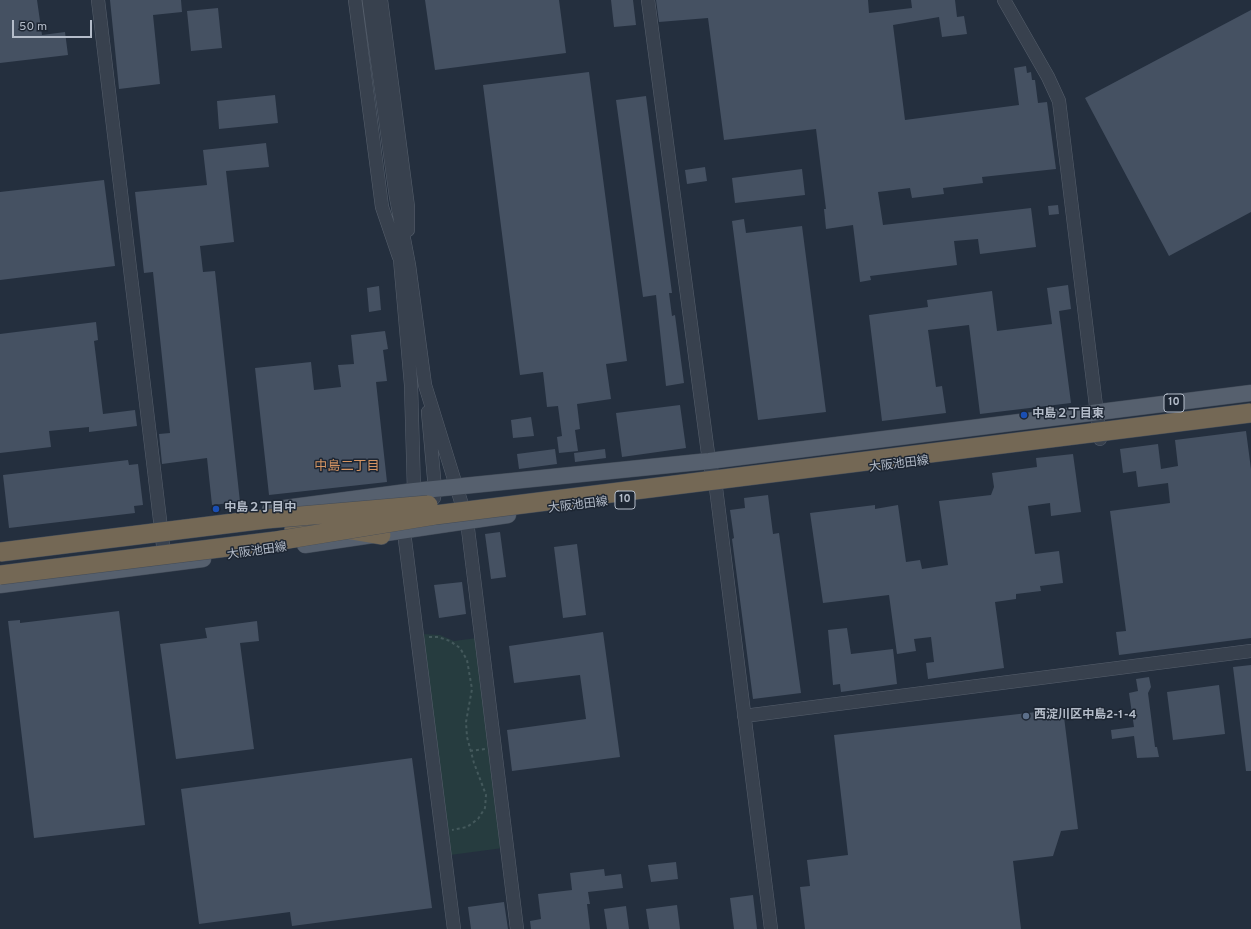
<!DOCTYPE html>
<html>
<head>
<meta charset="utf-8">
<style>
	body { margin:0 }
	#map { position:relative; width:1251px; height:929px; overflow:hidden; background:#242f3e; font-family:Overpass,sans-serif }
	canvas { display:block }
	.scale { position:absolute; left:12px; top:20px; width:80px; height:18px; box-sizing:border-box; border:2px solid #b4bcc9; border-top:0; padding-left:5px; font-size:12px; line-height:14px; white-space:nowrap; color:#b4bcc9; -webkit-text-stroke:3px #1d2633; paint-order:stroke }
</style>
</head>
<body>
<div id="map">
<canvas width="1251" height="929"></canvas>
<div class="scale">50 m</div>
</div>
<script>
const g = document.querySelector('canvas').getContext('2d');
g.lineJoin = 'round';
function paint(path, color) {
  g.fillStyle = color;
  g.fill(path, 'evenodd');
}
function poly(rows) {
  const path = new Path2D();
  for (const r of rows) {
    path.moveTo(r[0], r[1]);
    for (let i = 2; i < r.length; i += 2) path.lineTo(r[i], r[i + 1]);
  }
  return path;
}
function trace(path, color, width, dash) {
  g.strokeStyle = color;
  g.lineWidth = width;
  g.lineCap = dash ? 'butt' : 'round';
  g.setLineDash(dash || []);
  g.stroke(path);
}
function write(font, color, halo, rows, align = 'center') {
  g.font = font + ' Overpass,"Noto Sans JP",sans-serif';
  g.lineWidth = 3;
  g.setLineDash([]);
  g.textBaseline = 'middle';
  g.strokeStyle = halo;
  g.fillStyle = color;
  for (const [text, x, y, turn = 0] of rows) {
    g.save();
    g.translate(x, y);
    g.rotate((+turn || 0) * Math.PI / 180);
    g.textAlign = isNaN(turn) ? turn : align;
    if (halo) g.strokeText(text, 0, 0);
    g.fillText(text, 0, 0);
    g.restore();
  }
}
const green = poly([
	[423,634,440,635,454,641,477,638,503,848,450,855]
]);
const building = poly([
	[0,0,37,0,42,35,65,32,68,55,0,63],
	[110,0,181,0,182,12,153,15,160,84,119,89],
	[425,0,559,0,566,53,435,70],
	[611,0,633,0,636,25,614,27],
	[656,0,868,0,869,13,912,8,911,0,955,0,957,17,964,16,967,34,942,37,939,17,893,25,905,120,1019,105,1014,68,1026,66,1027,73,1031,72,1032,80,1035,80,1038,103,1047,102,1056,169,982,177,983,183,943,188,944,194,912,198,910,188,878,192,883,225,1031,208,1036,247,980,254,978,239,954,241,957,265,870,276,871,280,860,282,853,225,826,229,824,209,826,209,816,129,724,140,708,18,659,22],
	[218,8,222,48,191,51,187,11],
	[1251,10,1251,212,1169,256,1085,98],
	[589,72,627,361,606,364,611,399,577,404,580,429,575,430,578,451,559,453,557,437,562,436,558,406,547,407,543,372,520,375,483,85],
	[275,95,278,123,219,129,217,101],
	[646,96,672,293,669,293,672,316,675,315,684,383,666,386,656,295,643,297,616,100],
	[266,143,269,167,226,171,234,242,200,246,203,272,215,271,240,502,212,505,207,458,162,464,159,434,170,433,153,272,144,273,135,192,207,185,203,150],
	[705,167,707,181,687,184,685,170],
	[802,169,805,195,735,203,732,178],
	[104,180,115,266,0,280,0,192],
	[1058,205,1059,214,1049,215,1048,206],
	[744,219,746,233,802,226,826,412,758,420,732,221],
	[1068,285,1071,309,1059,311,1071,403,980,414,969,325,928,330,936,387,942,386,946,413,882,421,869,315,928,307,927,300,992,291,997,331,1052,324,1047,288],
	[379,286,381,310,369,312,367,288],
	[96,322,98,340,94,341,103,414,135,410,137,426,89,432,89,427,49,431,51,447,0,453,0,334],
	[385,331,388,349,383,350,387,381,376,382,387,482,269,495,255,368,311,362,314,390,341,387,338,365,354,364,351,335],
	[680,405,686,448,622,457,616,413],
	[531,417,534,436,513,438,511,420],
	[1246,431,1251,469,1251,638,1119,655,1116,632,1126,631,1110,511,1170,503,1168,483,1138,487,1136,471,1123,473,1120,449,1158,444,1161,469,1178,466,1175,440],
	[555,449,557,464,519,469,517,454],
	[605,449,606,458,575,462,574,453],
	[1073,454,1081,512,1051,516,1050,503,1028,506,1035,554,1059,551,1063,583,1040,586,1041,591,1016,594,1016,599,995,602,1004,668,928,679,926,663,934,662,931,637,914,639,916,651,897,654,889,595,823,603,810,513,875,505,875,509,898,505,906,562,920,560,922,569,948,565,939,501,991,495,994,487,992,473,1037,467,1036,458],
	[128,460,129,465,138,464,143,505,134,506,135,513,9,528,3,475],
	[768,495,773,534,779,533,801,693,753,699,732,539,734,538,730,510,745,508,744,498],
	[500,532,506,577,491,579,485,534],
	[577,544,586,615,563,618,554,547],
	[462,582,466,614,439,618,434,585],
	[119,611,145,825,34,838,8,621,20,620,20,623],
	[257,621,259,641,240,643,254,749,176,759,160,644,207,638,205,628],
	[847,628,851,654,893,649,897,684,841,692,840,684,833,685,828,630],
	[603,632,620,757,512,771,507,730,586,719,580,675,514,683,509,646],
	[1251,665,1251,771,1246,771,1233,667],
	[1149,677,1151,687,1148,693,1155,747,1157,747,1159,757,1137,758,1134,736,1112,739,1111,730,1134,727,1129,693,1138,691,1136,679],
	[1219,685,1225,734,1173,740,1167,692],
	[1063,709,1078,829,1061,831,1053,856,1013,861,1021,929,805,929,800,887,810,886,807,860,848,855,834,735],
	[412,758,432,908,292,926,290,912,199,924,181,789],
	[676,862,678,879,651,882,648,865],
	[604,869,605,876,621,874,623,888,588,892,590,904,587,904,590,929,531,929,530,921,541,919,538,894,572,890,570,873],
	[753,895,757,929,734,929,730,898],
	[504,902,508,929,471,929,468,907],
	[677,905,680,929,649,929,646,909],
	[626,906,629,929,607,929,604,909]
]);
const path = poly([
	[429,637,438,637,450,641,460,648,467,660,472,689,466,722,467,737,474,763,486,795,485,808,478,819,467,827,452,830],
	[470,751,485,749]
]);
const minor = poly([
	[98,0,165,562],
	[355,0,382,207,399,257],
	[369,0,396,197,409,265,425,385,467,521,517,929],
	[381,0,408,207,408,230],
	[648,0,709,461,716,488,771,929],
	[1004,0,1048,77,1059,101,1100,439],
	[399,248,411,385,414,491,412,500],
	[428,412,435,489,434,498],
	[407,521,404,532,454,929],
	[744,716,1251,651]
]);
const major = poly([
	[270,510,414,491,709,461,1251,393],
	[305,545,508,515],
	[0,585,203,559]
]);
const highway = poly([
	[294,528,323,525],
	[351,530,381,535]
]);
const highwayBridge = poly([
	[0,552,266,519,428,505],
	[0,575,276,541,435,515,1251,413]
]);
const markers = [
	[1024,415,4,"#1a4fb4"],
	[216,509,4,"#1a4fb4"],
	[1026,716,4,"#5c6f8a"]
];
const shields = [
	[1174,403,20],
	[625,500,20]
];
const shieldNames = [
	["10",1174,403],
	["10",625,500]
];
const poiNames = [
	["中島２丁目東",1032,415],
	["中島２丁目中",224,509],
	["西淀川区中島2-1-4",1034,716]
];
const streetNames = [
	["大阪池田線",899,465,-7],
	["大阪池田線",578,506,-7],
	["大阪池田線",257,552,-8]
];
const neighbourhoodNames = [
	["中島二丁目",347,467]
];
paint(green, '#263c3f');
paint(building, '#455162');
trace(minor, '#565f6c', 14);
trace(major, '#414a57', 17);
trace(highway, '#434c59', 20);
trace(path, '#44595c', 2, [3, 3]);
trace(minor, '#38414e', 13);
trace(major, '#56606e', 16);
trace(highway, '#746855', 19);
trace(highwayBridge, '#434c59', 20, []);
trace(highwayBridge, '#746855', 19);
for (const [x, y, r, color] of markers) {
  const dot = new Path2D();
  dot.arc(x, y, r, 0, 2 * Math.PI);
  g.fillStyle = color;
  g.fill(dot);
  trace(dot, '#1d2633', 1.5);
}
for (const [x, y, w] of shields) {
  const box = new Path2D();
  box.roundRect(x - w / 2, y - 9, w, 18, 3);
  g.fillStyle = '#1d2633';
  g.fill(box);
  trace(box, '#b4bcc9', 1);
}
write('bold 11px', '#b4bcc9', null, shieldNames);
write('bold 12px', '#b4bcc9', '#1d2633', poiNames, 'left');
write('12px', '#b4bcc9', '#1d2633', streetNames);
write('13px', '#d59563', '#1d2633', neighbourhoodNames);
</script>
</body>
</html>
